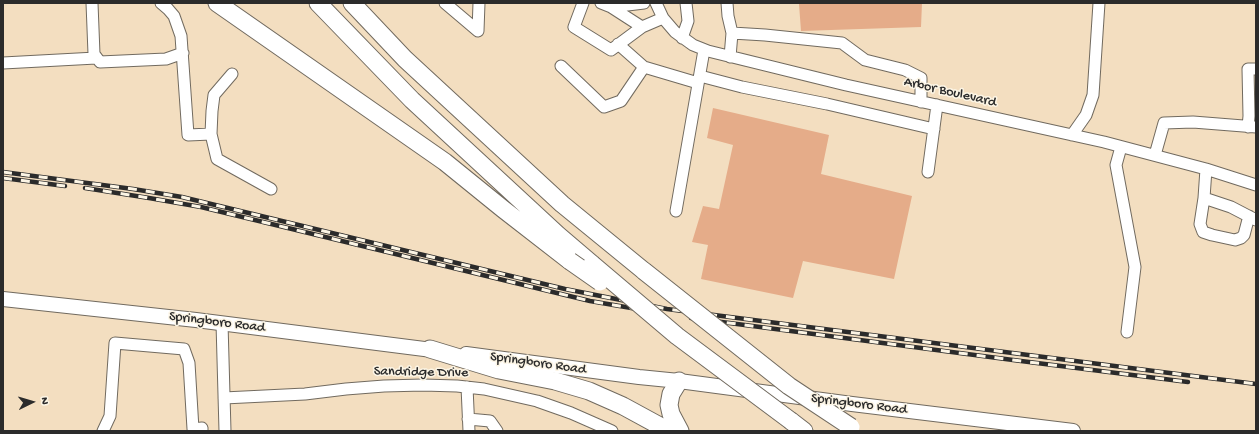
<!DOCTYPE html>
<html>
<head>
<meta charset="utf-8">
<style>
	body { margin:0 }
	#map { position:relative; width:1259px; height:434px; overflow:hidden; background:#f3dec0; font-family:"Gochi Hand",sans-serif }
	canvas { display:block }
	.frame { position:absolute; inset:0; border:4px solid #2b2b2b; pointer-events:none }
	.north { position:absolute; left:12px; top:382px; width:40px; height:40px; -webkit-text-stroke:3px #fcf5e5; paint-order:stroke; rotate:85deg; font-size:11px; font-weight:700; line-height:16px; text-align:center; color:#2b2b2b }
	.north::after { content:''; display:block; margin:auto; width:14px; height:18px; background:#2b2b2b; clip-path:polygon(50% 0,100% 100%,50% 72%,0 100%) }
</style>
</head>
<body>
<div id="map">
<canvas width="1259" height="434"></canvas>
<div class="frame"></div>
<div class="north">N</div>
</div>
<script>
const g = document.querySelector('canvas').getContext('2d');
g.lineJoin = 'round';
function paint(path, color) {
  g.fillStyle = color;
  g.fill(path, 'evenodd');
}
function poly(rows) {
  const path = new Path2D();
  for (const r of rows) {
    path.moveTo(r[0], r[1]);
    for (let i = 2; i < r.length; i += 2) path.lineTo(r[i], r[i + 1]);
  }
  return path;
}
function trace(path, color, width, dash) {
  g.strokeStyle = color;
  g.lineWidth = width;
  g.lineCap = dash ? 'butt' : 'round';
  g.setLineDash(dash || []);
  g.stroke(path);
}
function write(font, color, halo, rows, align = 'center') {
  g.font = font + ' "Gochi Hand",sans-serif';
  g.lineWidth = 3;
  g.setLineDash([]);
  g.textBaseline = 'middle';
  g.strokeStyle = halo;
  g.fillStyle = color;
  for (const [text, x, y, turn = 0] of rows) {
    g.save();
    g.translate(x, y);
    g.rotate((+turn || 0) * Math.PI / 180);
    g.textAlign = isNaN(turn) ? turn : align;
    if (halo) g.strokeText(text, 0, 0);
    g.fillText(text, 0, 0);
    g.restore();
  }
}
const building = poly([
	[828,3,922,3,921,27,801,31,799,4],
	[713,108,829,135,821,174,912,196,894,279,803,261,793,298,701,279,708,245,692,242,703,206,719,209,733,145,707,138]
]);
const minor = poly([
	[92,3,94,54,100,62,166,59,183,53],
	[161,3,168,9,174,16,181,36,188,135,211,134,212,111,214,95,232,74],
	[445,3,478,31,479,3],
	[583,3,574,27,611,50,642,27,663,18],
	[601,3,611,7,644,3],
	[656,3,663,18,675,32,693,45,708,51,846,85,1104,142,1206,169,1256,185],
	[727,3,728,16,732,33,730,57],
	[611,7,642,27],
	[732,33,765,35,842,43,865,60,905,70,921,78,921,102],
	[682,38,688,21,686,3],
	[618,44,644,67,698,83],
	[3,63,96,58],
	[561,66,604,107,621,101,644,67],
	[700,76,742,87,827,104,934,129],
	[1248,127,1249,116,1248,69,1256,69],
	[211,134,217,159,271,189],
	[1072,135,1086,115,1093,95,1099,3],
	[1121,147,1116,165,1135,267,1127,332],
	[1155,155,1164,123,1193,122,1256,127],
	[1206,169,1204,198,1231,207,1256,220],
	[928,172,937,105],
	[1204,198,1200,224,1203,232,1212,235,1235,240,1241,238,1244,235,1249,216],
	[676,211,704,50],
	[222,323,225,431],
	[467,387,469,431],
	[224,398,305,394,346,389,384,386,423,385,457,386,484,389,537,401,571,413,612,431],
	[468,419,490,421,497,431],
	[103,431,110,416,115,343,184,349,189,363,193,429,202,428,202,431]
]);
const major = poly([
	[3,299,196,320,440,351],
	[466,354,639,377,679,381,852,404,1073,431]
]);
const highway = poly([
	[217,3,445,162,503,209,570,261],
	[318,3,412,100,558,235,592,264],
	[352,3,405,59,562,204,644,271],
	[430,349,499,370,555,381,589,391,623,406,669,431],
	[679,381,671,394,669,405,671,414,680,431],
	[791,421,804,431]
]);
const rail = poly([
	[3,172,133,189,182,197,565,289,667,309,1256,384],
	[3,178,65,186],
	[85,188,149,198,201,207,590,301,649,311],
	[691,318,1013,360,1188,382]
]);
const highwayBridge = poly([
	[570,261,600,282],
	[592,264,677,336,791,421],
	[644,271,789,386,851,427]
]);
const streetNames = [
	["Arbor Boulevard",950,93,13],
	["Springboro Road",217,323,7],
	["Springboro Road",538,364,8],
	["Sandridge Drive",421,373,1],
	["Springboro Road",859,405,7]
];
paint(building, '#e5ac89');
trace(minor, '#716a5f', 13);
trace(major, '#716a5f', 16);
trace(highway, '#716a5f', 19);
trace(minor, '#fff', 11);
trace(major, '#fff', 14);
trace(highway, '#fff', 17);
trace(rail, '#2b2b2b', 4.5);
trace(rail, '#fcf5e5', 3, [9]);
trace(highwayBridge, '#716a5f', 19, []);
trace(highwayBridge, '#fff', 17);
write('14px', '#2b2b2b', '#fcf5e5', streetNames);
</script>
</body>
</html>
